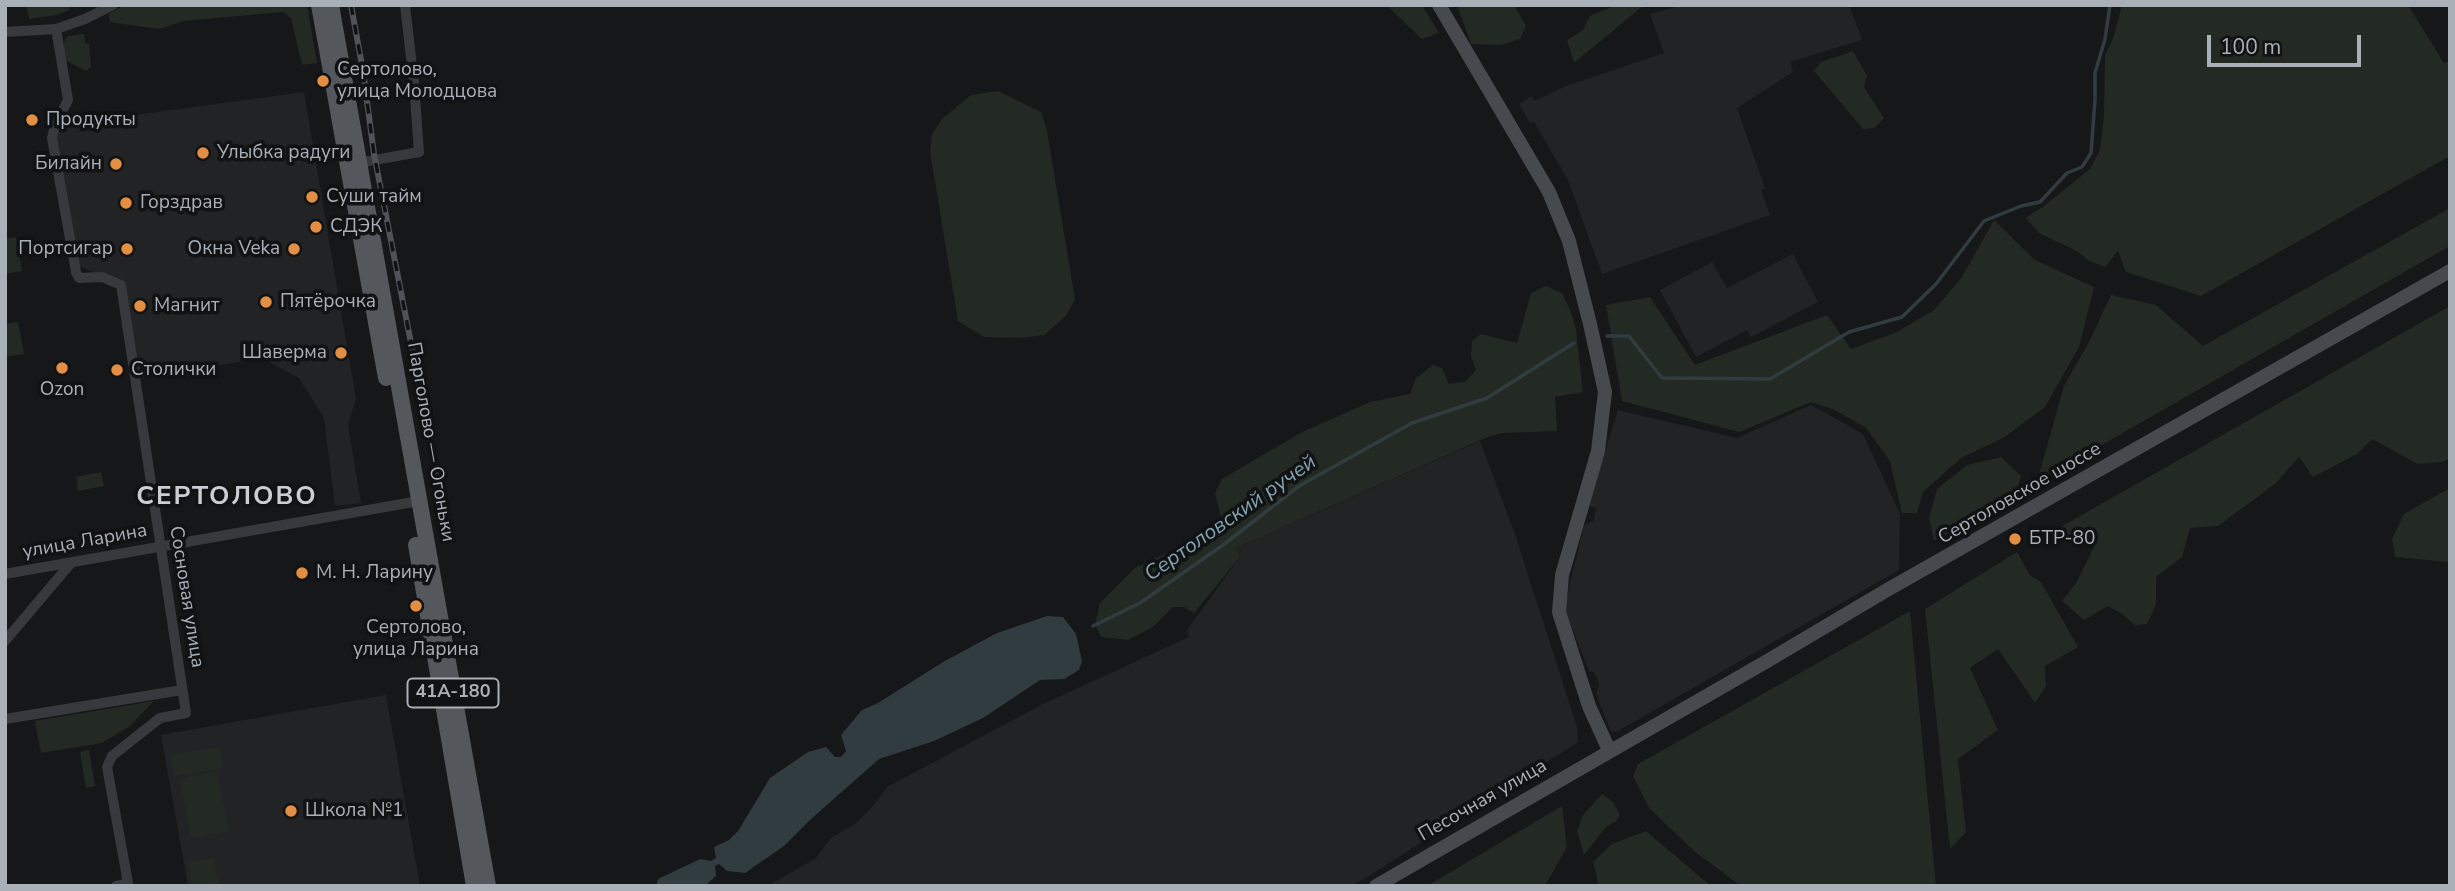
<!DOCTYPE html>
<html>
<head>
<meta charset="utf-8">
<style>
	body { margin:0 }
	#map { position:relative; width:2455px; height:891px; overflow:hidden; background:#161718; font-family:"Nunito Sans",sans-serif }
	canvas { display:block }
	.frame { position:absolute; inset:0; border:7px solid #a9b0b7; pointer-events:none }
	.scale { position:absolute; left:2207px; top:35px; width:154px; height:32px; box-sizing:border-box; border:4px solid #a9b0b7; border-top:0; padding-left:9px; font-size:21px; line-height:24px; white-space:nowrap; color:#a9b0b7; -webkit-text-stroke:5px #111213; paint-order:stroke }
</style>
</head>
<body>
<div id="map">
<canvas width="2455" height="891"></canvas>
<div class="frame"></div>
<div class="scale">100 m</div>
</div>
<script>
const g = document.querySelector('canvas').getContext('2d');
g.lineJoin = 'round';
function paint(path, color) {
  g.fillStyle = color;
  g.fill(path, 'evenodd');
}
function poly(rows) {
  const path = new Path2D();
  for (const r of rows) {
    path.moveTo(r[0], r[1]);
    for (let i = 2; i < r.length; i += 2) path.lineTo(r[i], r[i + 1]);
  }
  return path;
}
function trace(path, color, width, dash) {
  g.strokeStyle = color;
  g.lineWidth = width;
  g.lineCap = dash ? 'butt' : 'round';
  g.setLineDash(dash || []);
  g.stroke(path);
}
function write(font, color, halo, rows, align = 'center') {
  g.font = font + ' "Nunito Sans",sans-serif';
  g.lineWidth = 7;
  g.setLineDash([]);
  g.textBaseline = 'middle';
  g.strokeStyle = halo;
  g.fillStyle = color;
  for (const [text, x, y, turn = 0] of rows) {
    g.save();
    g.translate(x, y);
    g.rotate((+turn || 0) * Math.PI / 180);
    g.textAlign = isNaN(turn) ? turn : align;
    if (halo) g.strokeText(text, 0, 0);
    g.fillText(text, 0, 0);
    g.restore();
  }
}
const built = poly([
	[1682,5,1849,5,1862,40,1790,62,1793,72,1737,108,1765,188,1761,190,1770,215,1602,274,1568,180,1534,122,1530,123,1519,104,1531,96,1534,101,1566,86,1664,53,1650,14],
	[304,92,356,399,348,425,361,503,335,506,324,418,299,378,262,358,138,379,125,285,79,266,53,126],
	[1793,254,1818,302,1751,337,1747,330,1696,357,1660,290,1712,262,1727,288],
	[1811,405,1863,434,1900,514,1899,570,1618,731,1611,732,1596,694,1599,684,1594,672,1589,671,1564,608,1584,526,1594,520,1596,508,1588,506,1618,410,1737,438],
	[1480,441,1515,534,1577,727,1578,742,1380,869,1352,886,767,886,815,859,831,838,855,824,873,806,887,787,1043,704,1189,637,1187,630,1240,557,1236,548],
	[386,695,420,886,188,886,161,735]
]);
const green = poly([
	[26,5,70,5,69,10,57,15,29,19],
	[125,5,307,5,317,63,302,65,291,18,283,12,184,21,159,29,110,22,108,14],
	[1386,5,1422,5,1439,33,1422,39],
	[1457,5,1514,5,1526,26,1520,39,1501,45,1471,44],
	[1616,5,1644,5,1574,63,1567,40,1583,30,1590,16],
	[2122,5,2408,5,2444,63,2450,61,2450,156,2201,296,2126,272,2118,251,2105,267,2089,261,2077,251,2039,233,2026,218,2044,206,2090,169,2100,150,2104,116,2105,55,2113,39],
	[84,34,85,43,89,44,91,67,86,71,67,61,64,50,64,42,68,36],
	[1853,51,1867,76,1864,87,1884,118,1874,128,1863,129,1814,71,1821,62],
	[998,91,1041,112,1047,131,1075,299,1066,316,1044,335,1020,338,984,337,958,321,930,151,932,134,942,119,971,95],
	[2450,208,2450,246,2037,482,2064,386,2090,340,2111,295,2156,305,2203,346],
	[1994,220,2035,260,2094,287,2079,347,2045,407,2003,438,1961,458,1923,492,1917,513,1902,513,1890,461,1866,428,1835,410,1811,402,1739,432,1622,401,1606,305,1650,297,1695,365,1827,315,1851,349,1897,332,1934,310,1962,277],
	[16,237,22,271,5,274,5,239],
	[1546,286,1562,293,1571,312,1576,330,1583,392,1555,397,1557,431,1503,433,1490,436,1236,548,1240,557,1194,613,1184,607,1173,607,1153,627,1128,640,1101,637,1095,624,1100,603,1135,568,1217,529,1222,521,1215,493,1222,479,1302,432,1370,402,1410,394,1416,378,1433,365,1442,368,1449,384,1465,382,1476,370,1471,356,1472,341,1481,334,1517,343,1531,293],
	[2450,306,2450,458,2442,462,2418,464,2372,439,2357,454,2313,477,2299,457,2275,484,2218,526,2190,528,2182,557,2156,577,2156,604,2147,624,2135,625,2122,614,2108,606,2084,620,2062,601,2076,583,2094,547,2090,530,2060,539,2050,533],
	[18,322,24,354,5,357,5,324],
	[2001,457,2021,476,2015,496,1934,541,1929,518,1937,489,1967,465],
	[101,472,104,486,78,491,76,477],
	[2450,488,2450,562,2395,557,2392,539,2404,514],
	[2017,552,2030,575,2041,582,2078,647,2045,666,2046,686,2035,703,1998,649,1970,668,1998,730,1958,759,1966,832,1950,849,1925,609],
	[1910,611,1936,886,1741,886,1694,851,1649,808,1633,776,1638,764],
	[154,701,130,726,102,743,41,753,35,721],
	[220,747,223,768,174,776,171,755],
	[89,750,95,786,86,788,80,752],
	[217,771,229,831,191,838,180,779],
	[1602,794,1613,802,1620,815,1616,821,1606,827,1584,855,1577,831,1583,815],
	[1562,806,1567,847,1545,886,1427,886],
	[1646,831,1711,886,1599,886,1593,862,1612,844],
	[214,858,218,883,192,886,188,862]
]);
const water = poly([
	[1047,616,1063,617,1076,634,1082,661,1079,670,1064,679,1040,680,983,718,934,741,879,759,810,820,784,846,745,873,727,871,719,864,715,866,716,876,705,886,656,886,658,879,700,859,711,861,716,858,714,847,729,840,738,831,770,778,808,752,826,747,835,757,841,757,846,751,841,735,862,710,878,703,943,662,997,633]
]);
const stream = poly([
	[1607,336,1629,336,1662,378,1770,379,1849,332,1902,317,1936,284,1984,221,2021,206,2040,202,2067,173,2082,167,2091,153,2095,100,2095,73,2105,39,2110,5],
	[1093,626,1140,603,1223,545,1299,486,1412,423,1487,398,1574,343]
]);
const street = poly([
	[56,29,68,100,55,125,52,138,76,272,79,278,102,277,121,285,186,713,160,718,112,756,107,767,128,883,116,886],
	[5,32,56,29,85,19,113,5],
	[358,163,419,152,414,83,405,5],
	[5,574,419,501],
	[5,641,71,563],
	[5,719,182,690]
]);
const secondary = poly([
	[1439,5,1549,192,1569,241,1590,324,1605,392,1598,451,1562,575,1559,612,1589,706,1609,750],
	[1376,886,1769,660,1887,590,2450,271]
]);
const primary = poly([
	[319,5,386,378],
	[331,5,488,886],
	[416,545,474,886]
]);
const rail = poly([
	[351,5,363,71,374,154,436,471]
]);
const markers = [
	[323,81,7,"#e38f43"],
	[32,120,7,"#e38f43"],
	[203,153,7,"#e38f43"],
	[116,164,7,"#e38f43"],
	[312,197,7,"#e38f43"],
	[126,203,7,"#e38f43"],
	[316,227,7,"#e38f43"],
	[127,249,7,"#e38f43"],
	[294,249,7,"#e38f43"],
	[266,302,7,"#e38f43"],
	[140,306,7,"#e38f43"],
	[341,353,7,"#e38f43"],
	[62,368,7,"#e38f43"],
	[117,370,7,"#e38f43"],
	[2015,539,7,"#e38f43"],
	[302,573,7,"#e38f43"],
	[416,606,7,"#e38f43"],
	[291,811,7,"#e38f43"]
];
const shields = [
	[453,693,91]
];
const shieldNames = [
	["41А-180",453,693]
];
const poiNames = [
	["Сертолово,",337,70],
	["улица Молодцова",337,92],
	["Продукты",46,120],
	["Улыбка радуги",217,153],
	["Билайн",102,164,"right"],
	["Суши тайм",326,197],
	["Горздрав",140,203],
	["СДЭК",330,227],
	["Портсигар",113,249,"right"],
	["Окна Veka",280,249,"right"],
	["Пятёрочка",280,302],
	["Магнит",154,306],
	["Шаверма",327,353,"right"],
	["Столички",131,370],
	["Ozon",62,390,"center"],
	["БТР-80",2029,539],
	["М. Н. Ларину",316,573],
	["Сертолово,",416,628,"center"],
	["улица Ларина",416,650,"center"],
	["Школа №1",305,811]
];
const streetNames = [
	["Парголово — Огоньки",430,442,80],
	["Сертоловское шоссе",2020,494,-30],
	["улица Ларина",85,542,-10],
	["Сосновая улица",186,597,81],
	["Песочная улица",1483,801,-30]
];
const waterNames = [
	["Сертоловский ручей",1231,519,-35]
];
const districtNames = [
	["СЕРТОЛОВО",227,498]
];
paint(built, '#222325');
paint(green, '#232a23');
paint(water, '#303c40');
trace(stream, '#303c40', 3.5);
trace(street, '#38393d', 10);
trace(secondary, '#46494d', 14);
trace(primary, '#54575c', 16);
trace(rail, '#4f5256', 6);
trace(rail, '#111213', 3.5, [10]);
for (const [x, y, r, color] of markers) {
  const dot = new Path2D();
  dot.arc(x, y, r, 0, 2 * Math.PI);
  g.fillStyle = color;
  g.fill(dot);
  trace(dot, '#111213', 2.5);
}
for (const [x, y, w] of shields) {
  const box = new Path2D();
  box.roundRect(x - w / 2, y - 14.5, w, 29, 5);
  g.fillStyle = '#111213';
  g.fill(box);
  trace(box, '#a9b0b7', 2);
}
write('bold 18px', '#a9b0b7', null, shieldNames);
write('19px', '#a9b0b7', '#111213', poiNames, 'left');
write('19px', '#a9b0b7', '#111213', streetNames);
write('italic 21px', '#83a3af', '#111213', waterNames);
g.letterSpacing = '2px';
write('bold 26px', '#caced3', '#111213', districtNames);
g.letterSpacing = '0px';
</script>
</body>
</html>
